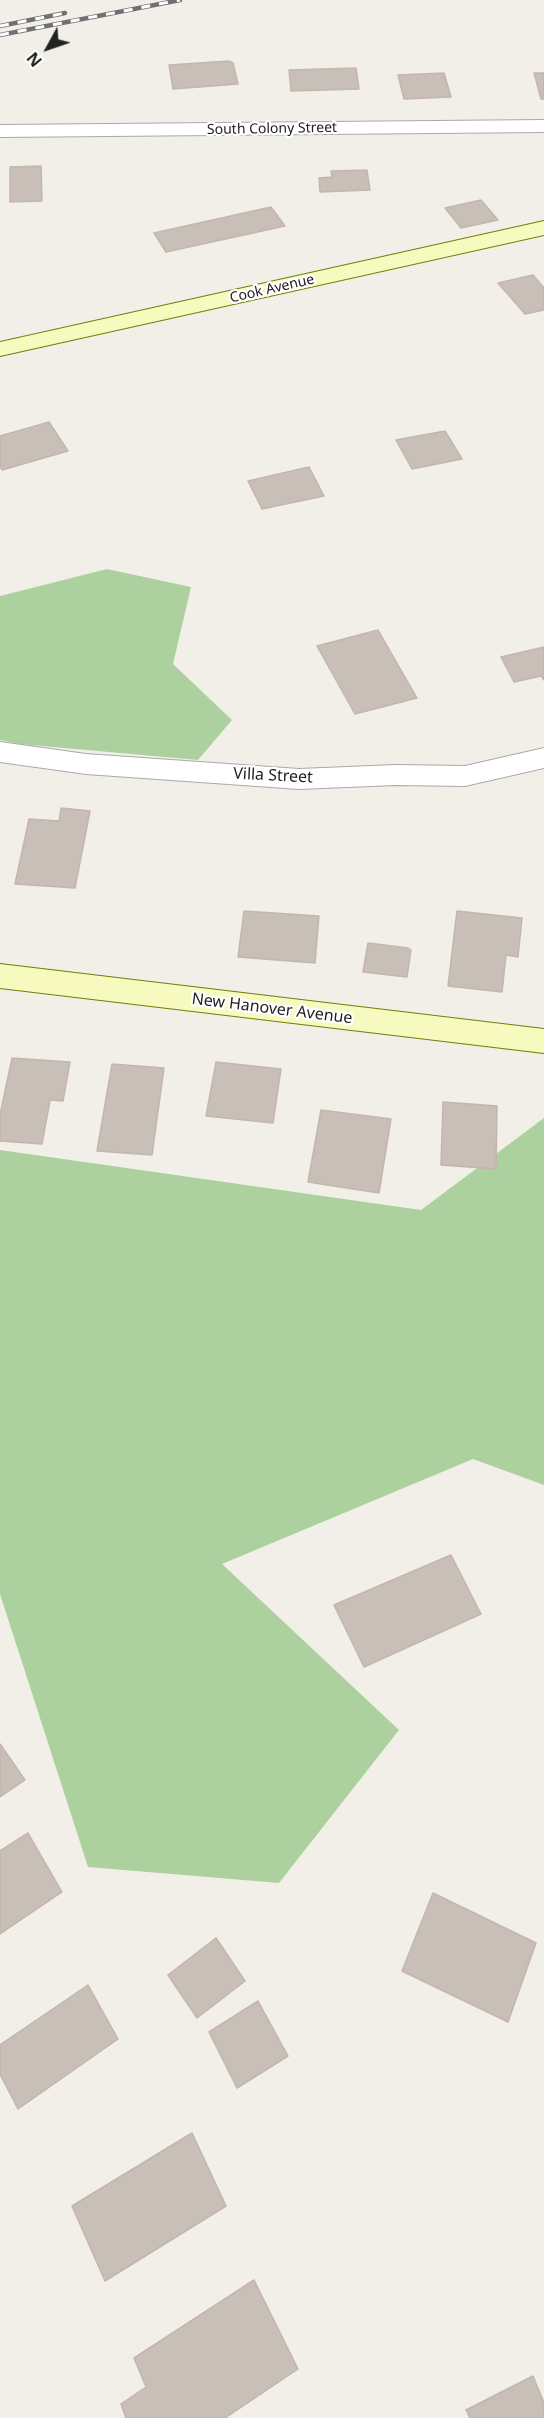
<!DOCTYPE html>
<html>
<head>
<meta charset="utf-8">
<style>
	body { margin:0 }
	#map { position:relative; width:544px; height:2418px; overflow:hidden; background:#f2efe9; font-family:"Noto Sans",sans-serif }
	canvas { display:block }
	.north { position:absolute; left:18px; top:18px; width:60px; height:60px; -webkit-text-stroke:4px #fff; paint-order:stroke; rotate:230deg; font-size:16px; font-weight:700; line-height:24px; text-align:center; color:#222 }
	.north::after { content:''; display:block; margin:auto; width:21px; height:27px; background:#222; clip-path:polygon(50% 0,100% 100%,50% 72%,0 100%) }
</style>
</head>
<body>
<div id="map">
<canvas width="544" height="2418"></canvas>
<div class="north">N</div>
</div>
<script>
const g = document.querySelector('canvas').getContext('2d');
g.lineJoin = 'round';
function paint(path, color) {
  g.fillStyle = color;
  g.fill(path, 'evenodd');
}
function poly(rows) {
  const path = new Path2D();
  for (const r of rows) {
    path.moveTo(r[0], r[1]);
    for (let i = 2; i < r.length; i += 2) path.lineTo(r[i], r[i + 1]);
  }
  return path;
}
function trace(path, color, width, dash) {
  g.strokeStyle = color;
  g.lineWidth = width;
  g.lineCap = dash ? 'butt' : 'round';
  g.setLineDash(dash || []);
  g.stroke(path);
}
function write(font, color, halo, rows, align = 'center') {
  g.font = font + ' "Noto Sans",sans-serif';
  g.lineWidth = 4.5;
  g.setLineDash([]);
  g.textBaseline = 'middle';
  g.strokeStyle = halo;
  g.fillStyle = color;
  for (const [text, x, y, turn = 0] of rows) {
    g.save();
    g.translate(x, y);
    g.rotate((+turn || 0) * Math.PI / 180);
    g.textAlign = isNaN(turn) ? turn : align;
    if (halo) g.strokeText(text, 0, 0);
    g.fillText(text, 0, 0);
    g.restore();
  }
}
const forest = poly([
	[107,569,191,587,173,664,232,720,198,760,19,744,0,740,0,596],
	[544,1118,544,1485,473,1459,222,1564,399,1730,279,1883,88,1867,0,1594,0,1150,421,1210]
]);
const building = poly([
	[229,61,233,63,238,84,173,89,169,65,229,61],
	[356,68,359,89,291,91,289,70,356,68],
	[444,73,451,97,404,99,398,75,444,73],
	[534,73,544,73,544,99,541,99,534,73],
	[41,166,42,201,10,202,10,167,41,166],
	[367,170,370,190,320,192,319,178,332,177,331,171,367,170],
	[481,200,498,220,461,228,445,208,481,200],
	[271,207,285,226,166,252,154,233,271,207],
	[533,275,544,288,544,310,525,314,498,283,533,275],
	[49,422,68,451,2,470,0,466,0,436,49,422],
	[445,431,462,459,412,469,396,440,445,431],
	[309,467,324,496,262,509,248,481,309,467],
	[378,630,417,698,355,714,317,646,378,630],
	[544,647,544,680,541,676,514,682,501,657,544,647],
	[61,808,90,811,75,888,15,884,29,819,59,821,61,808],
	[244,911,319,916,315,963,238,957,244,911],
	[457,911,522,918,518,957,506,955,502,992,448,986,457,911],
	[368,943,408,948,411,950,407,977,363,972,368,943],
	[12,1058,70,1062,63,1101,50,1100,42,1144,0,1141,0,1115,12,1058],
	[216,1062,281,1069,273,1123,206,1116,216,1062],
	[112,1064,164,1068,152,1155,97,1151,112,1064],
	[443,1102,497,1106,496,1169,441,1165,443,1102],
	[321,1110,391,1119,379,1193,308,1182,321,1110],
	[451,1555,481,1614,364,1667,334,1605,451,1555],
	[0,1744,25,1780,0,1797,0,1744],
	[28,1833,62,1892,0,1934,0,1851,28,1833],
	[433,1893,536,1943,508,2022,402,1971,433,1893],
	[216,1938,245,1981,197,2018,168,1975,216,1938],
	[88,1985,118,2039,18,2109,0,2074,0,2045,88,1985],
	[258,2001,288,2056,237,2088,209,2032,258,2001],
	[192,2133,226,2206,105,2281,72,2206,192,2133],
	[254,2280,298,2369,225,2418,126,2418,121,2404,146,2387,134,2358,254,2280],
	[533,2376,544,2403,544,2418,470,2418,466,2410,533,2376]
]);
const minor = poly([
	[544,120,544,132,0,137,0,125,544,120],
	[0,742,86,754,299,769,395,765,465,766,544,748,544,768,465,786,395,785,299,789,86,774,0,762,0,742]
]);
const secondary = poly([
	[544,221,544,235,0,356,0,342,544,221],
	[0,964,544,1029,544,1053,0,988,0,964]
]);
const rail = poly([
	[0,26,65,13],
	[0,35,180,0]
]);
const farStreetnames = [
	["South Colony Street",272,129,-1],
	["Cook Avenue",272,289,-13]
];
const streetNames = [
	["Villa Street",273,776,3],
	["New Hanover Avenue",272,1009,7]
];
paint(forest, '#add19e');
paint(building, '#c7bfb8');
trace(building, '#c4b6ab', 1.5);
trace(minor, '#a9a9a9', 2);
trace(secondary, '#707d05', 2);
paint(minor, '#fff');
paint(secondary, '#f7fabf');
trace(rail, '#707070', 4.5);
trace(rail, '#fff', 3, [9]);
write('14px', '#222', '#fff', farStreetnames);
write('16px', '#222', '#fff', streetNames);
</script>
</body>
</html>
